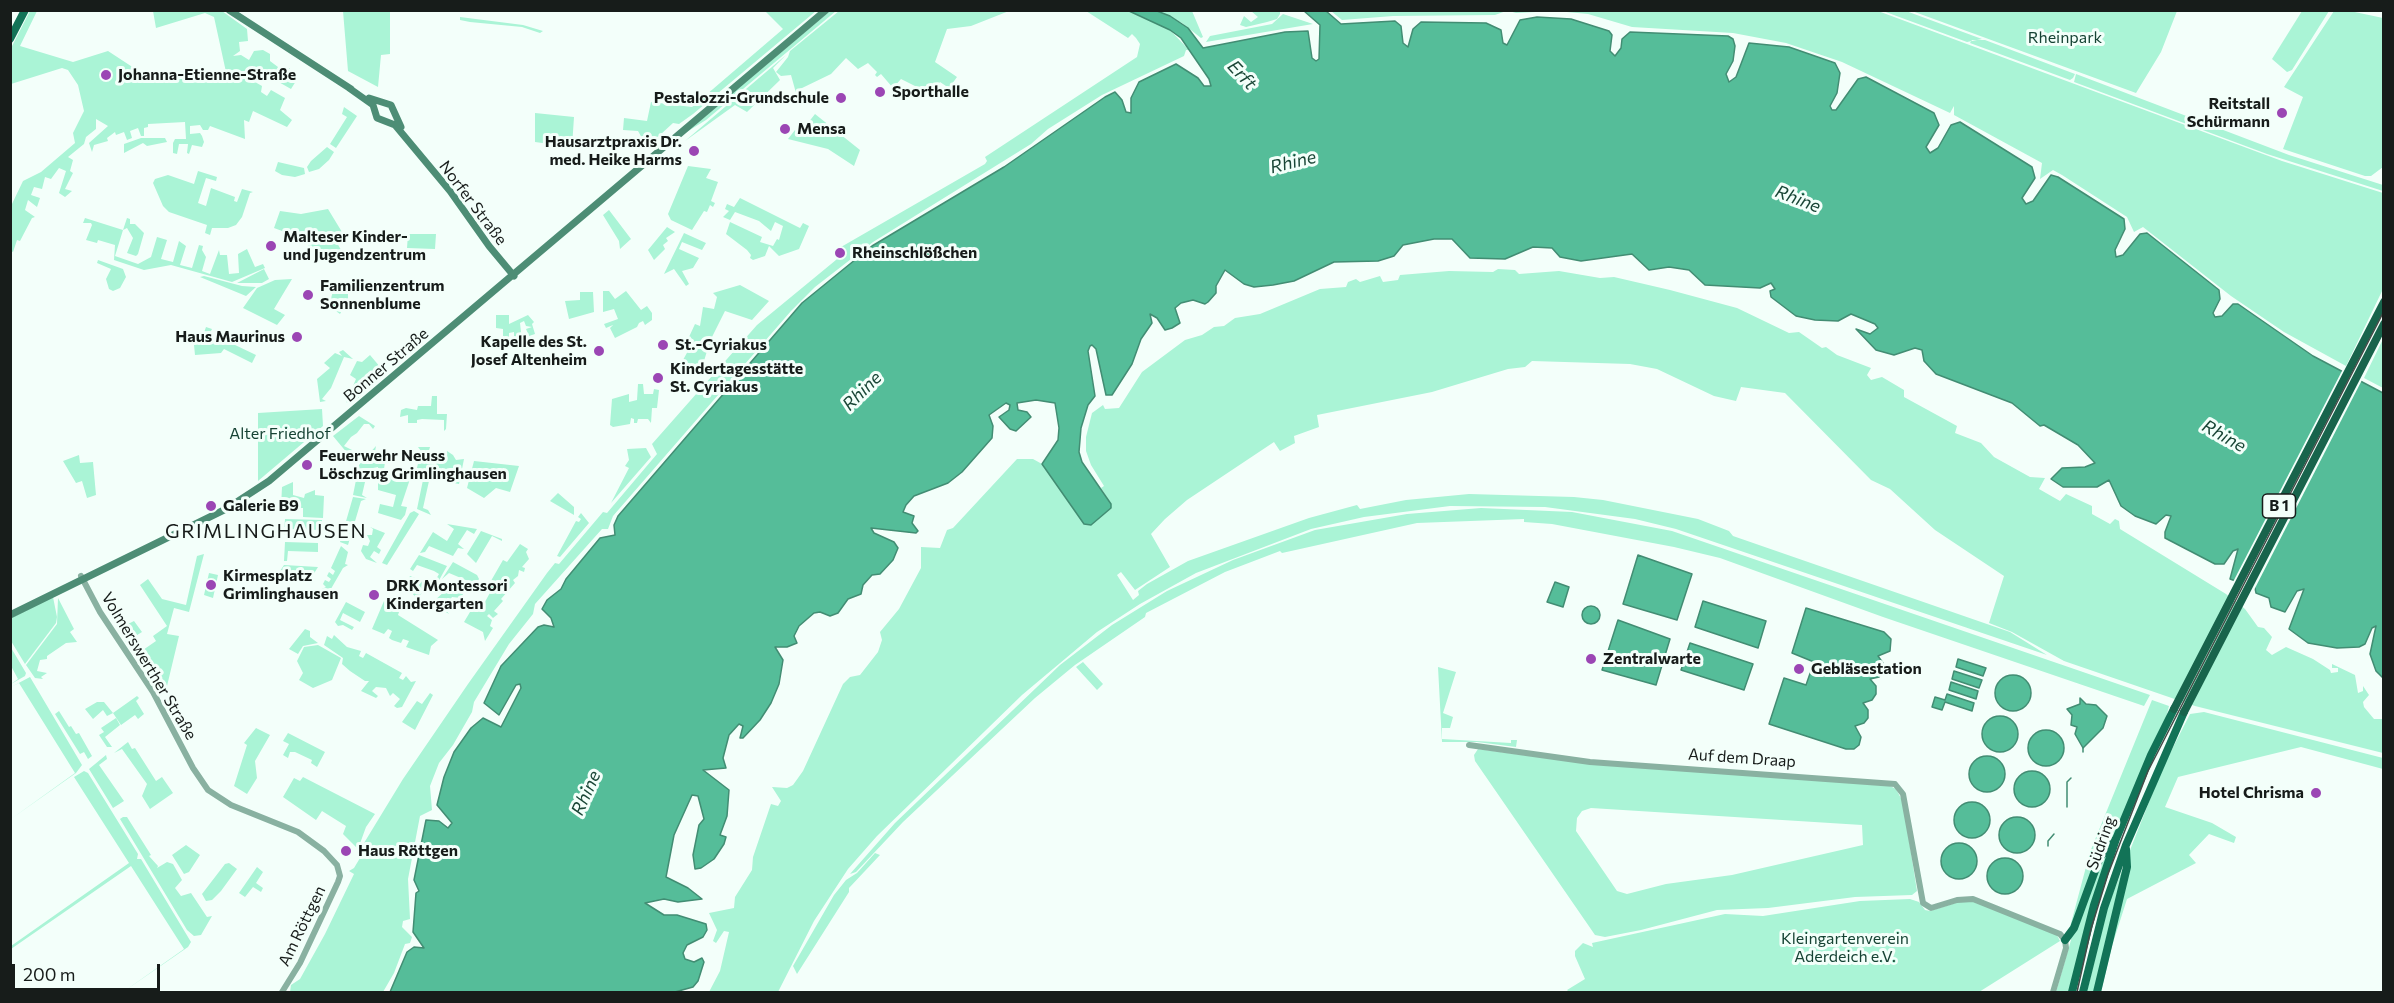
<!DOCTYPE html>
<html>
<head>
<meta charset="utf-8">
<style>
	body { margin:0 }
	#map { position:relative; width:2394px; height:1003px; overflow:hidden; background:#f3fffa; font-family:Commissioner,sans-serif }
	canvas { display:block }
	.frame { position:absolute; inset:0; border:12px solid #171c1a; pointer-events:none }
	.scale { position:absolute; left:12px; top:964px; width:148px; height:27px; box-sizing:border-box; border:3px solid #171c1a; border-top:0; padding-left:8px; font-size:18px; line-height:21px; white-space:nowrap; color:#171c1a; -webkit-text-stroke:4px #f3fffa; paint-order:stroke }
</style>
</head>
<body>
<div id="map">
<canvas width="2394" height="1003"></canvas>
<div class="frame"></div>
<div class="scale">200 m</div>
</div>
<script>
const g = document.querySelector('canvas').getContext('2d');
g.lineJoin = 'round';
function paint(path, color) {
  g.fillStyle = color;
  g.fill(path, 'evenodd');
}
function poly(rows) {
  const path = new Path2D();
  for (const r of rows) {
    if (r.length === 3) {
      path.moveTo(r[0] + r[2], r[1]);
      path.arc(r[0], r[1], r[2], 0, 2 * Math.PI);
      continue;
    }
    path.moveTo(r[0], r[1]);
    for (let i = 2; i < r.length; i += 2) path.lineTo(r[i], r[i + 1]);
  }
  return path;
}
function trace(path, color, width, dash) {
  g.strokeStyle = color;
  g.lineWidth = width;
  g.lineCap = dash ? 'butt' : 'round';
  g.setLineDash(dash || []);
  g.stroke(path);
}
function write(font, color, halo, rows, align = 'center') {
  g.font = font + ' Commissioner,sans-serif';
  g.lineWidth = 6;
  g.setLineDash([]);
  g.textBaseline = 'middle';
  g.strokeStyle = halo;
  g.fillStyle = color;
  for (const [text, x, y, turn = 0] of rows) {
    g.save();
    g.translate(x, y);
    g.rotate((+turn || 0) * Math.PI / 180);
    g.textAlign = isNaN(turn) ? turn : align;
    if (halo) g.strokeText(text, 0, 0);
    g.fillText(text, 0, 0);
    g.restore();
  }
}
const green = poly([
	[956,10,1009,11,971,26,947,29,935,62,957,77,949,88,940,82,931,94,901,79,893,88,881,74,877,77,875,75,877,72,868,63,858,69,846,58,831,74,800,89,799,93,796,93,791,75,781,76,776,72,788,57,790,51,839,11],
	[30,11,37,11,20,46,73,62,108,51,137,70,226,72,214,17,205,13,156,28,153,11,222,11,247,29,248,41,239,42,240,51,233,56,241,55,249,60,254,51,263,50,270,54,270,61,278,67,279,72,290,68,287,73,296,81,291,89,261,72,255,82,262,86,261,92,267,96,271,90,285,98,280,110,292,120,287,127,253,111,249,122,244,120,245,139,210,126,208,130,203,130,200,125,190,126,190,134,200,133,202,136,204,142,202,147,192,145,189,154,187,153,188,144,179,144,177,154,173,153,173,143,175,139,186,139,185,122,148,124,148,127,144,128,144,136,141,136,138,128,130,131,132,138,127,140,124,132,116,135,115,132,107,138,108,141,94,145,92,152,89,143,108,126,96,119,96,129,86,137,84,144,68,157,73,160,70,171,73,173,65,189,72,191,65,197,59,193,66,171,59,168,51,179,45,177,42,189,34,187,31,195,40,198,37,207,28,200,25,210,35,217,32,218,20,241,17,240,13,252,11,251,11,206,23,181,41,172,75,143,73,133,84,111,78,85,68,70,62,68,11,84,11,48],
	[343,11,390,11,390,54,381,55,378,87,348,71],
	[765,11,816,11,693,114,679,124,673,123,647,147,638,131,623,130,624,118,647,121,651,102,692,107,783,29],
	[830,11,836,11,706,120,685,133],
	[1086,11,1129,11,1170,30,1189,50,1186,50,1184,56,1102,95,1048,129,1031,144,873,242,815,287,791,311,613,516,608,529,602,529,535,604,533,614,509,644,474,702,472,712,453,745,439,763,430,786,432,810,420,816,408,879,410,919,403,921,402,927,412,937,410,943,405,944,394,973,383,992,290,992,291,985,300,979,325,934,354,874,349,871,354,868,363,853,364,843,403,779,468,684,547,573,555,563,559,564,603,512,607,513,657,454,652,444,757,325,842,255,845,249,841,247,985,164,987,161,985,157,1137,57,1140,44,1136,38,1132,34,1128,38],
	[1157,11,1192,11,1203,37,1201,38,1182,23],
	[1251,11,1280,11,1280,14,1277,19,1267,22,1246,27,1240,25,1244,16,1251,22,1258,17],
	[1331,11,1506,10,1506,11,1495,15,1393,16,1342,20],
	[1509,11,1878,11,2282,161,2383,193,2383,289,2346,366,2284,332,2231,296,2143,227,2134,232,2127,217,2062,175,2053,170,2040,179,2042,163,1954,115,1954,106,1950,113,1842,62,1786,43,1733,33,1632,27,1588,14,1556,11,1516,13],
	[1883,11,1906,11,1982,39,1967,42],
	[1912,11,2177,10,2177,11,2161,52,2136,93],
	[2302,11,2329,11,2292,70,2287,72,2272,59],
	[2334,11,2350,11,2383,18,2383,167,2371,176,2365,176,2283,149,2303,97,2284,87],
	[1283,14,1313,24,1206,42,1210,36,1272,24],
	[460,17,523,25,543,31,540,33,522,27,470,22,460,20],
	[1972,40,1985,40,2075,74,2073,78,2070,80,1970,43],
	[786,55,773,68,780,80,747,112,735,105,685,141],
	[2076,74,2289,155,2383,185,2383,191,2267,154,2074,82],
	[344,107,357,116,336,148,330,144,347,117,342,114],
	[535,113,574,117,572,147,535,142],
	[815,114,860,150,854,166,828,149,788,139,795,130,800,133],
	[141,138,165,138,167,142,147,146,143,143,124,153,124,144],
	[327,147,334,152,329,160,319,169,309,172,307,167,311,161],
	[278,162,304,168,305,174,295,177,282,175,275,171],
	[688,166,711,169,706,178,718,182,711,201,715,203,713,207,710,205,707,212,704,211,692,230,671,220,668,214],
	[198,171,217,177,216,181,206,178,198,203,206,206,211,188,235,197,234,201,237,202,242,189,253,192,250,193,242,217,236,225,228,228,212,228,210,235,205,233,207,225,169,212,163,206,153,183,155,179,168,175,194,184],
	[740,198,800,228,803,223,809,226,799,249,779,256,769,246,765,256,753,260,750,258,751,255,747,250,726,234,730,222,762,237,760,242,773,246,777,239,779,240,783,226,775,222,771,231,759,221,735,212,730,220,723,217,729,211,725,209,727,204,734,207],
	[328,209,345,237,336,241,341,250,336,252,311,252,308,249,309,236,293,235,274,228,280,211,301,214],
	[609,210,631,239,620,249,619,241,603,215],
	[85,218,123,230,127,218,130,219,130,224,135,224,144,233,138,254,136,256,127,253,133,238,127,228,123,230,115,256,138,264,151,257,157,237,167,240,161,259,173,262,179,241,186,246,180,265,192,268,199,245,203,246,202,250,206,257,202,271,210,274,219,250,220,255,227,255,229,274,239,273,238,254,247,249,255,267,263,264,265,268,232,282,171,265,144,270,114,260,115,245,98,240,97,243,86,240,92,225,91,223,83,223],
	[667,227,675,232,666,238,668,241,663,245,665,249,654,260,648,250],
	[684,233,706,243,702,250,682,242,679,249,699,258,693,268,682,271,689,284,686,286,674,269,664,274],
	[408,234,436,234,435,249,407,248],
	[98,260,123,269,126,277,120,288,113,291,109,289,106,279,111,269,97,263],
	[264,269,269,279,262,283,237,283],
	[1498,269,1515,270,1519,274,1559,271,1600,278,1614,277,1670,290,1737,308,1789,333,1799,332,1822,348,1826,347,1837,355,1871,368,1867,375,1871,380,1882,377,1904,390,1904,397,1957,426,1955,433,1981,443,1994,457,2030,477,2045,478,2039,489,2060,501,2066,494,2092,506,2092,514,2110,524,2115,519,2119,521,2120,529,2226,594,2245,609,2258,627,2264,628,2272,637,2266,650,2272,655,2286,647,2313,659,2330,670,2331,673,2338,672,2338,668,2332,668,2332,664,2355,675,2358,693,2363,691,2363,686,2369,695,2363,702,2364,707,2374,719,2383,719,2383,753,2195,706,2064,661,2012,632,1989,623,2004,576,1935,530,1890,489,1871,480,1785,393,1741,387,1736,401,1714,396,1657,369,1630,364,1532,361,1525,367,1508,369,1432,392,1317,415,1319,427,1294,436,1295,443,1280,451,1274,442,1187,500,1165,519,1151,534,1170,567,1135,590,1121,572,1117,575,1133,600,1139,595,1138,591,1147,584,1188,561,1309,518,1357,505,1360,509,1406,500,1469,494,1574,497,1603,500,1698,519,1729,531,1733,536,2010,632,2047,655,1676,529,1635,519,1545,507,1450,506,1364,517,1311,529,1196,573,1140,604,1097,632,1022,695,877,836,848,869,814,921,778,992,709,992,720,971,729,932,724,931,716,943,713,941,717,930,709,913,734,908,735,897,752,870,753,857,771,804,778,806,781,801,772,787,787,788,793,785,803,771,843,684,850,677,860,675,878,652,882,640,880,632,899,609,921,568,921,547,940,548,947,530,953,528,1017,459,1033,459,1042,464,1091,525,1111,508,1111,504,1101,488,1104,486,1091,465,1086,451,1086,437,1092,413,1103,405,1105,409,1119,408,1142,372,1185,340,1202,335,1214,327,1224,326,1235,318,1260,314,1320,289,1346,287,1348,282,1356,279,1360,282,1380,276,1383,282,1398,280,1400,275,1449,271,1493,272],
	[204,276,242,286,256,287,246,296,200,277],
	[292,279,274,309,285,315,277,325,243,308,257,288,275,280],
	[740,285,769,301,752,320,725,311,712,337,711,351,707,351,704,361,696,367,677,363,683,360,694,340,689,337,695,324,700,326,703,307,714,309,717,297,713,293],
	[333,291,348,291,348,299,340,314,329,306],
	[603,291,609,291,615,299,626,291,641,310,647,306,652,313,652,320,645,325,643,321,639,323,637,327,615,338,610,328,613,325,606,328,604,324,618,319,614,309,603,312],
	[580,292,593,292,594,312,569,319,565,301,580,300],
	[496,315,509,315,509,324,528,315,534,322,532,324,535,334,529,336,526,329,532,327,526,326,524,321,520,323,522,341,514,340,514,332,509,333,509,340,503,340,503,329,496,328],
	[206,327,212,329,210,333,256,355,252,363,224,349,221,353,195,355,194,345,189,345,193,338,201,341],
	[2383,339,2383,388,2364,378],
	[343,350,353,359,344,357,331,388,322,399,326,401,320,402,317,379,330,368,324,363,335,353,342,356,339,352],
	[370,355,386,374,351,404,346,402,356,379,350,375,357,361,362,362],
	[638,384,643,384,644,394,653,394,654,389,659,390,657,408,652,408,651,423,648,419,638,419,637,423,634,423,634,419,631,418,630,424,613,427,610,425,612,399,629,394,629,402,637,400],
	[432,396,437,396,437,414,447,414,446,429,444,431,444,420,422,419,417,420,417,423,408,423,408,415,400,417,401,410,406,408,417,410,418,406,431,406],
	[322,409,323,426,258,481,258,413],
	[359,416,375,426,373,429,369,424,364,424,357,433,351,437,344,446,352,450,348,454,333,436],
	[376,446,374,457,386,455,384,469,396,472,396,477,399,474,419,478,418,480,410,479,401,506,407,507,405,515,401,520,378,513,380,504,393,507,396,495,378,490,378,467,368,469,362,495,367,498,353,495,359,465],
	[418,447,430,447,427,457,446,457,447,451,453,455,456,460,464,459,459,484,443,481,445,471,441,469,438,482,415,476,421,451],
	[646,448,651,457,611,503,629,468,625,466,629,460,627,449],
	[79,455,80,463,93,462,96,495,87,498,82,481,76,483,63,461],
	[474,461,519,466,510,492,496,488,484,498,467,488],
	[423,480,429,481,423,508,428,510,431,515,417,509],
	[293,482,293,495,304,498,305,494,315,490,315,495,324,496,323,518,303,517,303,508,281,507,282,487],
	[558,493,574,507,574,515,550,501],
	[353,497,366,499,361,501,348,545,340,542],
	[1481,508,1572,512,1672,531,2150,695,2144,706,1883,617,1720,558,1674,547,1552,524,1524,522,1524,519,1417,523,1282,553,1280,551,1225,572,1146,613,1145,617,1075,665,1035,698,903,822,856,872,850,874,895,823,1060,665,1112,625,1167,591,1233,560,1315,530,1407,514],
	[414,511,419,514,387,565,382,563,410,513],
	[581,513,589,523,560,557,557,556,576,521,579,522,581,519,578,517],
	[285,519,322,520,322,530,287,529,284,535],
	[447,524,477,529,474,534,467,530,458,544,464,549,458,548,453,556,429,546,425,552,420,553,433,532,447,541,454,529],
	[370,527,385,533,377,547,381,550,379,554,374,551,370,557,377,563,366,559,361,551,363,545,368,546,370,541,367,535,372,535,373,529],
	[481,531,502,539,502,541,492,536,476,563,467,554],
	[285,542,318,543,318,552,288,551,287,561,284,561],
	[520,544,528,549,526,552,529,559,522,567,525,568,524,572,519,570,518,576,513,580,515,583,501,599,503,601,494,611,498,614,493,618,489,614,487,616,492,620,490,626,493,628,485,641,483,632,464,622,473,607,480,611,492,589,488,586,503,560,507,562],
	[341,546,348,552,345,564,348,565,343,568,328,594,331,599,318,591,326,587,323,584,325,580,329,582,331,579,327,576,329,572,333,575,335,571,331,568],
	[204,554,189,612,174,608,167,634,179,636,167,686,143,650,156,641,153,636,167,626,140,585,148,579,162,599,186,605,197,556],
	[419,555,447,566,438,582,435,581,439,574,434,571,417,565,413,571,410,569],
	[453,562,477,575,479,579,471,592,468,590,472,583,468,581,449,573,442,579],
	[284,565,318,567,313,575,303,570,295,583,282,576,280,579,276,577],
	[209,573,218,575,213,598,204,595],
	[410,576,440,588,435,592,429,588,423,591,418,599,424,604,423,606,412,593,408,580],
	[448,588,463,594,461,598,452,597,445,609,449,614,432,603],
	[53,597,57,617,56,623,25,664,11,641,11,618],
	[58,598,74,629,70,632,77,642,66,643,47,656,47,659,40,660,37,671,47,673,41,677,43,679,35,678,26,665,57,624],
	[384,601,399,612,398,615,438,640,431,646,429,655,406,647,409,641,403,639,401,643,392,640,389,638,392,631,388,629,384,634,372,629],
	[346,602,365,612,360,622,343,613,340,620,354,627,352,630,343,625,338,626,335,622],
	[134,621,142,632,126,642,118,629],
	[305,629,310,631,310,637,318,643,303,646,298,654,289,649],
	[334,635,347,647,361,651,359,656,363,658,366,653,402,673,399,678,403,680,406,676,411,682,416,681,402,707,397,708,394,706,400,699,393,693,390,696,386,688,376,687,372,691,378,696,376,698,361,691,369,681,365,681,350,671,342,664,343,658,324,645,327,636,332,639],
	[318,645,341,658,332,680,313,688,299,680,303,673,297,661,304,647],
	[10,646,26,673,25,676,11,684,18,679,11,666],
	[1083,662,1103,684,1097,690,1076,667],
	[1438,667,1456,672,1443,713,1453,717,1450,728,1442,728,1442,739,1511,743,1511,740,1517,740,1516,747,1477,742,1442,742],
	[30,677,82,765,76,773,11,819,75,773,19,683,11,687],
	[430,693,433,695,415,730,402,722,417,701,422,704],
	[137,696,139,698,136,701,144,714,138,719,135,715,121,725,113,713,107,716,103,710,93,719,85,709,97,702,104,702,113,713],
	[2152,700,2169,706,2165,722,2132,792,2070,992,2056,992,2071,940,2070,927,2090,852],
	[59,711,69,727,71,726,76,734,79,733,92,756,88,759,84,752,80,754,55,714],
	[2204,712,2383,758,2383,769,2301,747,2178,777,2165,807,2212,823,2236,837,2234,843,2209,834,2189,855,2196,863,2127,899,2112,946,2101,992,2087,992,2106,911,2162,769,2190,714],
	[116,718,120,725,105,737,112,747,107,747,99,735,104,732,101,728],
	[256,728,270,735,255,761,257,778,247,794,234,786,247,745,244,743],
	[288,733,325,752,317,767,311,763,312,760,295,752,290,752,288,758,283,755,289,744,283,741],
	[128,742,132,749,135,748,156,781,162,777,173,793,150,809,142,796,147,784,122,749,114,753],
	[1478,749,1590,764,1890,786,1896,789,1903,802,1917,891,1912,895,1855,897,1768,908,1717,910,1641,930,1605,937,1595,935,1475,761,1474,755],
	[1591,808,1862,825,1863,845,1732,875,1666,884,1627,894,1617,891,1576,831,1577,818,1582,811],
	[106,755,107,759,99,765,124,801,113,808,89,769],
	[84,771,88,773,138,854,137,859,141,859,191,942,188,947,123,992,184,949,131,866,11,949,11,946,129,863,74,777],
	[303,777,375,814,366,827,358,849,343,834,346,826,322,811,316,820,283,797,294,778,300,781],
	[123,817,127,817,151,855,149,856,158,866,157,868,167,862,173,864,182,880,175,888,181,896,191,893,207,917,212,916,201,935,194,936,187,930,120,819],
	[186,845,200,855,189,872,184,874,172,855],
	[875,853,880,855,849,888,849,892,797,974,793,966,834,895,846,880,857,873],
	[229,863,237,869,221,891,212,900,206,901,202,894,225,864],
	[257,867,263,872,256,883,263,888,261,892,253,887,245,897,239,893],
	[1910,899,1919,902,1925,910,1930,911,1962,901,1975,902,2057,935,2060,941,1979,992,1569,992,1567,990,1585,979,1575,956,1575,951,1583,943,1593,947,1592,943,1725,914,1763,916,1860,901]
]);
const water = poly([
	[1129,11,1157,11,1170,16,1188,28,1203,48,1285,32,1308,31,1312,58,1316,61,1319,59,1320,25,1304,11,1326,11,1341,24,1395,21,1401,26,1403,43,1408,47,1413,29,1421,22,1486,23,1501,30,1503,43,1507,45,1520,20,1537,17,1571,19,1609,31,1612,35,1610,51,1615,56,1621,48,1622,39,1630,32,1728,36,1733,39,1735,46,1733,61,1726,74,1729,82,1736,77,1749,43,1789,47,1835,63,1840,73,1837,93,1830,106,1832,110,1836,110,1858,79,1866,77,1934,113,1939,125,1926,147,1930,153,1938,148,1951,125,1960,122,2032,167,2035,178,2022,198,2026,204,2033,201,2051,175,2058,177,2124,219,2125,229,2115,250,2116,257,2123,255,2140,234,2147,233,2219,290,2220,299,2213,313,2215,317,2222,316,2233,304,2238,304,2313,356,2383,393,2383,678,2376,671,2370,654,2376,626,2372,628,2365,644,2359,647,2337,648,2308,643,2289,629,2304,589,2297,591,2285,612,2271,607,2269,598,2256,593,2255,588,2230,579,2238,549,2233,551,2224,564,2215,564,2165,538,2165,532,2171,516,2166,515,2156,524,2135,516,2121,506,2109,480,2097,487,2063,487,2051,479,2062,468,2085,467,2095,463,2078,445,2044,425,2040,426,2012,403,1936,374,1924,361,1922,350,1915,348,1894,355,1876,350,1856,329,1870,334,1878,328,1875,324,1851,314,1838,321,1815,320,1796,316,1771,297,1770,291,1775,289,1771,283,1760,288,1705,285,1689,270,1669,267,1649,270,1632,254,1581,261,1560,257,1552,248,1533,247,1505,259,1470,258,1452,239,1434,239,1403,245,1394,256,1378,261,1334,262,1294,281,1273,285,1254,287,1244,284,1225,270,1216,286,1216,293,1208,302,1205,304,1193,300,1181,303,1175,308,1180,323,1172,328,1165,330,1157,318,1150,314,1152,323,1141,339,1132,364,1112,395,1106,395,1096,349,1092,345,1090,346,1088,351,1095,396,1088,405,1081,428,1079,452,1082,462,1111,504,1111,508,1091,525,1084,524,1042,464,1058,440,1059,428,1055,403,1036,400,1017,403,1018,410,1027,412,1031,417,1016,431,1010,429,999,417,1009,410,1010,405,1006,403,989,415,993,426,992,438,962,472,948,483,914,496,906,505,903,512,914,516,912,523,918,531,916,533,871,528,874,533,894,542,898,548,893,560,880,574,872,575,863,585,861,594,848,599,838,613,830,616,820,612,814,613,799,626,794,636,797,643,787,647,775,647,783,660,779,684,771,703,760,720,743,738,740,738,743,726,739,724,729,735,723,758,726,768,703,770,729,790,727,816,720,835,726,837,724,844,714,859,701,868,695,869,693,855,699,825,704,819,698,796,692,795,674,835,666,877,688,888,702,899,678,902,664,899,645,903,664,915,677,915,706,924,707,930,703,937,687,945,683,953,685,959,694,962,702,958,704,962,698,981,693,987,675,992,390,992,407,952,414,947,424,948,413,932,416,893,419,891,414,880,426,820,439,821,448,828,452,823,437,805,444,777,454,752,471,728,483,718,501,727,521,688,520,684,516,685,499,715,484,703,501,666,538,627,544,625,554,627,551,618,542,609,547,600,561,589,566,579,600,538,615,535,614,525,618,516,802,303,872,246,1004,167,1105,97,1115,92,1122,100,1126,112,1131,113,1131,98,1139,82,1176,64,1198,78,1204,86,1211,86,1209,79,1181,38,1170,30,1129,11],
	[1638,555,1692,574,1677,620,1623,604,1638,555],
	[1555,582,1569,587,1563,607,1547,602,1555,582],
	[1703,601,1766,621,1758,648,1695,627,1703,601],
	[1591,615,9],
	[1806,608,1884,632,1891,639,1890,651,1878,656,1883,663,1884,671,1879,677,1870,679,1876,686,1876,694,1872,700,1863,703,1868,710,1868,718,1864,723,1855,726,1861,737,1859,745,1854,749,1846,749,1769,724,1784,678,1806,685,1814,662,1792,653,1806,608],
	[1618,620,1670,639,1656,685,1602,670,1618,620],
	[1690,643,1753,664,1744,690,1681,670,1690,643],
	[1958,659,1986,668,1983,676,1956,667,1958,659],
	[1954,671,1982,680,1979,688,1952,679,1954,671],
	[2013,693,18],
	[1951,682,1978,691,1976,699,1949,690,1951,682],
	[1947,694,1974,703,1972,711,1945,702,1942,710,1932,707,1935,697,1945,700,1947,694],
	[2080,698,2086,704,2096,705,2107,716,2103,728,2083,748,2075,734,2077,727,2071,725,2072,715,2067,709,2080,704,2080,698],
	[2000,734,18],
	[2046,748,18],
	[1987,774,18],
	[2032,789,18],
	[1972,820,18],
	[2017,835,18],
	[1959,861,18],
	[2005,876,18]
]);
const pier = poly([
	[2344,367,2363,378,2253,592,2233,582]
]);
const stream = poly([
	[2083,748,2083,752],
	[2067,807,2067,782,2071,778],
	[2048,846,2048,841,2054,834]
]);
const tertiary = poly([
	[81,576,100,612,153,692,193,768,208,790,231,805,298,832,324,851,337,865,340,876,338,882,300,963,282,992],
	[1469,745,1590,762,1895,784,1903,794,1923,903,1931,908,1957,900,1973,899,2060,934,2065,940,2066,948,2053,992]
]);
const secondary = poly([
	[229,10,351,89],
	[349,88,373,105,377,118,395,125,450,191,489,246,514,276],
	[369,98,391,105,401,127],
	[10,615,226,509,269,481,826,10]
]);
const primary = poly([
	[10,39,25,10],
	[2065,940,2074,928,2100,857,2115,840],
	[2072,992,2094,905,2116,839,2151,755,2174,709],
	[2083,992,2104,908,2126,845,2184,712],
	[2097,992,2127,867,2126,849]
]);
const trunk = poly([
	[2174,709,2384,302],
	[2184,712,2384,324]
]);
const tram = poly([
	[2077,992,2091,929,2108,874,2148,771,2384,311]
]);
const markers = [
	[106,75,6,"#9b46b4"],
	[880,92,6,"#9b46b4"],
	[841,98,6,"#9b46b4"],
	[2282,113,6,"#9b46b4"],
	[785,129,6,"#9b46b4"],
	[694,151,6,"#9b46b4"],
	[271,246,6,"#9b46b4"],
	[840,253,6,"#9b46b4"],
	[308,295,6,"#9b46b4"],
	[297,337,6,"#9b46b4"],
	[663,345,6,"#9b46b4"],
	[599,351,6,"#9b46b4"],
	[658,378,6,"#9b46b4"],
	[307,465,6,"#9b46b4"],
	[211,506,6,"#9b46b4"],
	[211,585,6,"#9b46b4"],
	[374,595,6,"#9b46b4"],
	[1591,659,6,"#9b46b4"],
	[1799,669,6,"#9b46b4"],
	[2316,793,6,"#9b46b4"],
	[346,851,6,"#9b46b4"]
];
const shields = [
	[2279,506,33]
];
const shieldNames = [
	["B 1",2279,506]
];
const parkNames = [
	["Rheinpark",2065,38],
	["Alter Friedhof",280,434],
	["Kleingartenverein",1845,939],
	["Aderdeich e.V.",1845,957]
];
const poiNames = [
	["Johanna-Etienne-Straße",118,75],
	["Sporthalle",892,92],
	["Pestalozzi-Grundschule",829,98,"right"],
	["Reitstall",2270,104,"right"],
	["Schürmann",2270,122,"right"],
	["Mensa",797,129],
	["Hausarztpraxis Dr.",682,142,"right"],
	["med. Heike Harms",682,160,"right"],
	["Malteser Kinder-",283,237],
	["und Jugendzentrum",283,255],
	["Rheinschlößchen",852,253],
	["Familienzentrum",320,286],
	["Sonnenblume",320,304],
	["Haus Maurinus",285,337,"right"],
	["Kapelle des St.",587,342,"right"],
	["Josef Altenheim",587,360,"right"],
	["St.-Cyriakus",675,345],
	["Kindertagesstätte",670,369],
	["St. Cyriakus",670,387],
	["Feuerwehr Neuss",319,456],
	["Löschzug Grimlinghausen",319,474],
	["Galerie B9",223,506],
	["Kirmesplatz",223,576],
	["Grimlinghausen",223,594],
	["DRK Montessori",386,586],
	["Kindergarten",386,604],
	["Zentralwarte",1603,659],
	["Gebläsestation",1811,669],
	["Hotel Chrisma",2304,793,"right"],
	["Haus Röttgen",358,851]
];
const streetNames = [
	["Norfer Straße",473,203,53],
	["Bonner Straße",386,365,-40],
	["Volmerswerther Straße",149,666,59],
	["Auf dem Draap",1742,758,4],
	["Südring",2101,843,-70],
	["Am Röttgen",302,926,-64]
];
const waterNames = [
	["Erft",1242,75,47],
	["Rhine",1293,162,-14],
	["Rhine",1798,199,21],
	["Rhine",862,391,-45],
	["Rhine",2224,436,29],
	["Rhine",586,793,-66]
];
const quarterNames = [
	["GRIMLINGHAUSEN",266,531]
];
paint(green, '#aaf4d6');
paint(water, '#55bd99');
trace(water, '#428d73', 1.5);
paint(pier, '#f3fffa');
trace(stream, '#428d73', 1.5);
trace(tertiary, '#89b1a1', 6);
trace(secondary, '#4d8d75', 7);
trace(primary, '#127357', 8);
trace(trunk, '#18644c', 8);
trace(tram, '#444a47', 1.5);
for (const [x, y, r, color] of markers) {
  const dot = new Path2D();
  dot.arc(x, y, r, 0, 2 * Math.PI);
  g.fillStyle = color;
  g.fill(dot);
  trace(dot, '#f3fffa', 2);
}
for (const [x, y, w] of shields) {
  const box = new Path2D();
  box.roundRect(x - w / 2, y - 12, w, 24, 4.5);
  g.fillStyle = '#f3fffa';
  g.fill(box);
  trace(box, '#171c1a', 1.5);
}
write('bold 15px', '#171c1a', null, shieldNames);
write('16px', '#164334', '#f3fffa', parkNames);
write('bold 16px', '#171c1a', '#f3fffa', poiNames, 'left');
write('16px', '#171c1a', '#f3fffa', streetNames);
write('italic 18px', '#194636', '#f3fffa', waterNames);
g.letterSpacing = '1.5px';
write('20px', '#171c1a', '#f3fffa', quarterNames);
g.letterSpacing = '0px';
</script>
</body>
</html>
